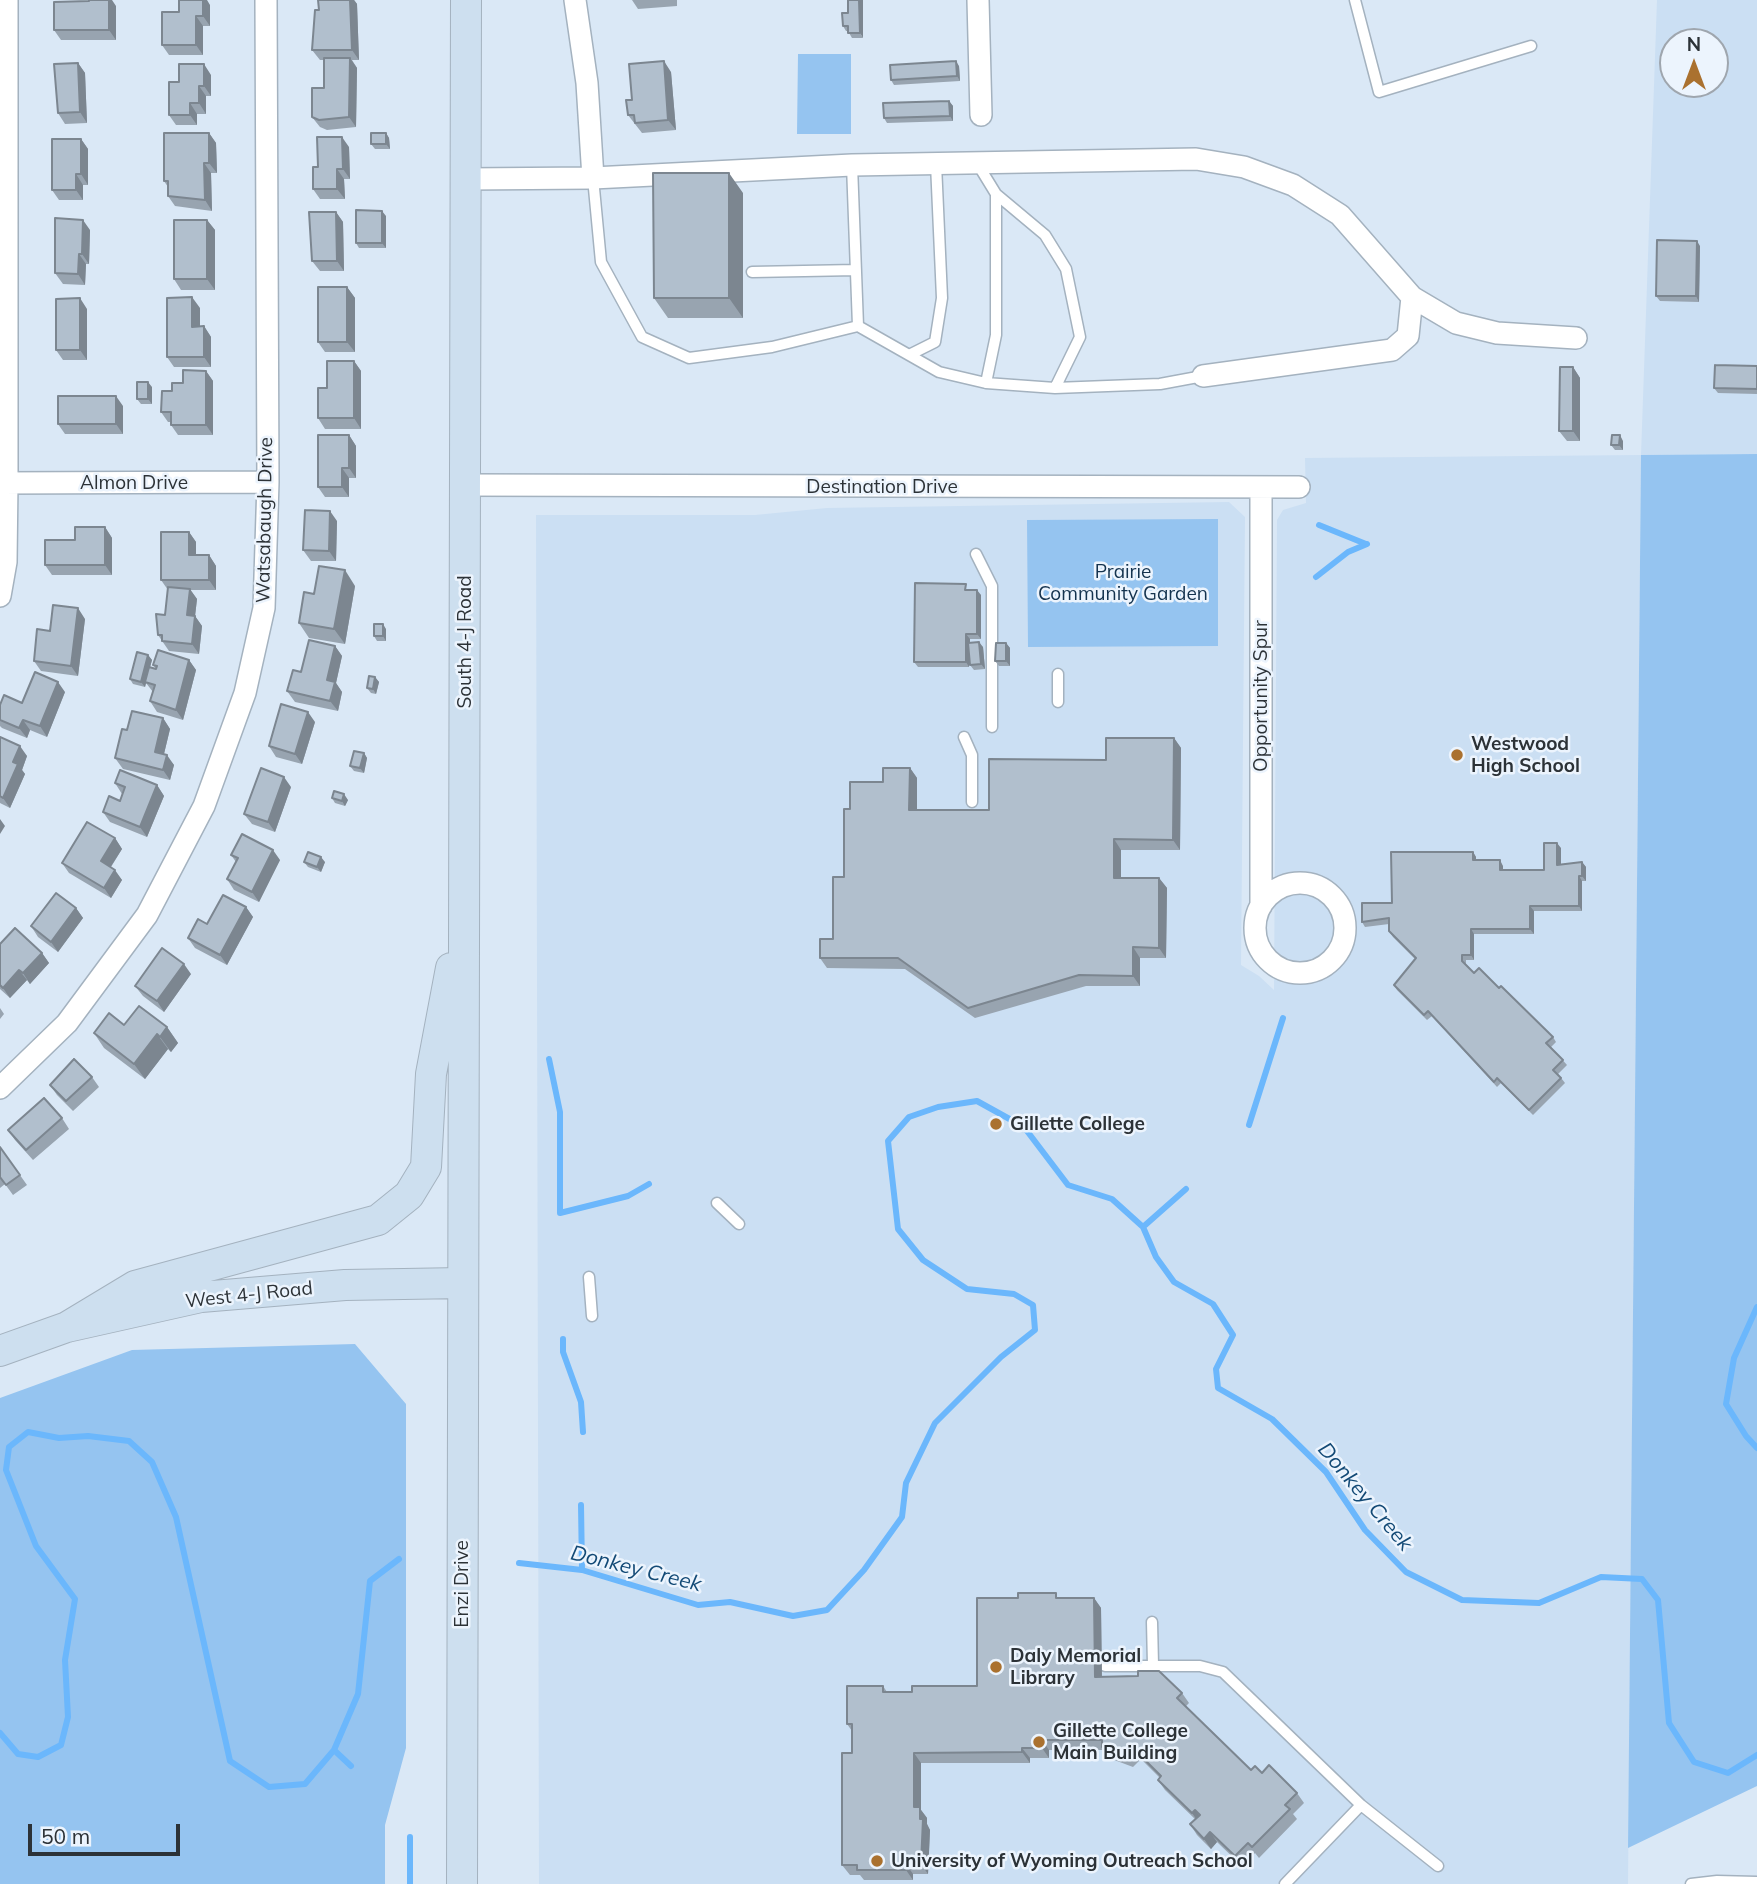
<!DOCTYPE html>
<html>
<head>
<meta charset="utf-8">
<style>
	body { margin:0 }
	#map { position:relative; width:1757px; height:1884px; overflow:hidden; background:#dae8f6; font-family:Mulish,sans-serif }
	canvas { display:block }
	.north { position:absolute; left:1659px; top:28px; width:70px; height:70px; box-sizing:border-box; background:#ecf4fd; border:2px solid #9fa6ae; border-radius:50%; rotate:0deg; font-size:19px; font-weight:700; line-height:28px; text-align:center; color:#2c3237 }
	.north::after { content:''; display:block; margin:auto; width:24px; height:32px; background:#aa712f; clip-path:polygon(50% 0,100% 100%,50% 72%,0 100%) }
	.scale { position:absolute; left:28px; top:1824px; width:152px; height:32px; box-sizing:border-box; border:4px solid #2c3237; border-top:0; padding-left:9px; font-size:21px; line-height:24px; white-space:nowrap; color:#2c3237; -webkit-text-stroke:5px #ecf4fd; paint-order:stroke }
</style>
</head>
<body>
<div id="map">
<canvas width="1757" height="1884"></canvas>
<div class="north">N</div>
<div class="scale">50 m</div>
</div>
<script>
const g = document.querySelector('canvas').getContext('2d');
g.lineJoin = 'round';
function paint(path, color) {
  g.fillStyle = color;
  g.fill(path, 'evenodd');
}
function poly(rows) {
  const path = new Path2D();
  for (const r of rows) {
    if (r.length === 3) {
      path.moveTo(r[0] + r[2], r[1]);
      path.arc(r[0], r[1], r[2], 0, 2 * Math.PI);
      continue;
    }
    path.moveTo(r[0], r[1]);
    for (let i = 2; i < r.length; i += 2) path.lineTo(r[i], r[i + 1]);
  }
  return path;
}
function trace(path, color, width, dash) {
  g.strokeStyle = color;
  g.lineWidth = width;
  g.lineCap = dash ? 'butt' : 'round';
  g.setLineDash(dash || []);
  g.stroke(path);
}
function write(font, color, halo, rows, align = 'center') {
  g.font = font + ' Mulish,sans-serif';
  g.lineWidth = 5;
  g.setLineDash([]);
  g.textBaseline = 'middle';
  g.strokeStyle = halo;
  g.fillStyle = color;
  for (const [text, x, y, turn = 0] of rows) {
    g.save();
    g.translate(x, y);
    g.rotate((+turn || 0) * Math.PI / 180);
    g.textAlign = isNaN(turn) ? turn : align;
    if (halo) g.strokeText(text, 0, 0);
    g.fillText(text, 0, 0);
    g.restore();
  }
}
const built = poly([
	[1657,0,1757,0,1757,454,1641,455,1628,1884,539,1884,536,515,755,515,827,508,1229,502,1245,517,1241,965,1259,976,1274,990,1277,520,1283,510,1306,503,1305,458,1641,455],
	[1673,42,1715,42,1715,84,1673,84]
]);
const green = poly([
	[798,54,851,54,851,134,797,134],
	[1757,454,1757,1786,1628,1848,1641,455],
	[1218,519,1218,646,1028,647,1027,520],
	[355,1344,406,1404,406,1748,385,1825,385,1884,0,1884,0,1398,132,1350]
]);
const stream = poly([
	[1319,525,1366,544],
	[1316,577,1348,552,1367,544],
	[549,1059,560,1112,560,1213,628,1196,649,1184],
	[1249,1125,1283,1018],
	[1143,1227,1186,1189],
	[1757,1307,1734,1358,1726,1404,1746,1436,1757,1448],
	[563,1339,563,1352,581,1402,583,1432],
	[581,1505,582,1570],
	[519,1563,582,1570,698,1605,730,1602,793,1616,827,1610,864,1570,902,1517,906,1483,935,1423,1001,1357,1035,1330,1033,1305,1014,1294,967,1289,923,1260,898,1229,888,1141,909,1117,938,1107,977,1101,1024,1127,1068,1185,1112,1199,1143,1227,1156,1257,1174,1282,1213,1304,1233,1335,1216,1369,1218,1388,1272,1419,1326,1472,1365,1530,1406,1572,1462,1600,1539,1603,1601,1577,1642,1579,1658,1600,1669,1723,1694,1762,1728,1773,1757,1755],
	[0,1733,18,1754,38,1757,61,1745,68,1717,65,1660,75,1599,36,1546,6,1470,9,1447,28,1432,59,1438,88,1436,129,1441,152,1462,176,1517,230,1761,269,1787,305,1784,334,1750,358,1694,370,1581,399,1559],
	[334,1750,351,1766],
	[410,1837,410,1884]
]);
const service = poly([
	[1355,0,1379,92,1531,46],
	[977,163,996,194,1045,235,1066,269,1080,337,1055,388],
	[852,165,858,326],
	[593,178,601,262,642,337,689,358,772,347,858,326,939,372,986,383,1055,388,1160,384,1203,376],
	[752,272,856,270],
	[909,355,935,342,942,298,936,164],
	[986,383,996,335,996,194],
	[976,554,992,586,992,727],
	[1058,702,1058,674],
	[964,737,972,755,972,802],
	[717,1203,739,1224],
	[589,1277,592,1316],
	[1152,1622,1153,1665],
	[1105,1666,1200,1666,1223,1672,1361,1805,1438,1866],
	[1285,1884,1361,1805],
	[1691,1884,1717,1881,1757,1882]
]);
const minor = poly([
	[575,0,587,83,593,178],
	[978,0,981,115],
	[466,179,593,178,852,165,1196,159,1244,167,1293,185,1340,215,1412,297,1456,323,1497,333,1576,338],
	[1203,376,1392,350,1408,336,1412,297],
	[0,483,268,482],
	[465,485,1299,487],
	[1261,487,1261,906],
	[0,596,6,562,7,483,7,0],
	[1300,928,45],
	[0,1088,67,1023,147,915,204,806,245,693,264,608,268,482,266,0]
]);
const secondary = poly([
	[67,1327,135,1286,378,1220,409,1195,426,1167,431,1074,451,968],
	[0,1351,67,1327,201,1297,345,1285,462,1283],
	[462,1884,466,0]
]);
const wall = poly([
	[318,0,354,0,357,4,359,60,352,60,357,68,356,127,327,130,320,127,312,117,324,88,324,60,320,60,312,50,319,10],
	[632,0,677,0,677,6,638,9],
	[210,5,210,26,203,26,203,55,169,55,162,45,179,12],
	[116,6,116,40,61,40,54,30],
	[848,13,863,38,852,38,848,31,846,31,843,26],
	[78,63,85,73,87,123,65,124,58,113],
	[959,66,960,81,894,85,891,80],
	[671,72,676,130,642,133,628,115,632,100],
	[211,75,211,96,206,96,206,114,197,114,197,125,176,125,169,115,179,82],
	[949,101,953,106,953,121,887,123,884,118],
	[209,133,216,143,217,173,211,173,212,211,175,206,168,196,168,187,164,181],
	[386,133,389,138,390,149,375,149,371,144],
	[81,139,88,149,88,185,83,185,83,200,59,200,52,190],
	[349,147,350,179,344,179,345,199,320,199,313,189,318,167],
	[743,193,743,318,668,318,654,298],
	[336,212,343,222,344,271,320,271,312,261],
	[386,216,386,248,359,248,356,243],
	[207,220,215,230,215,290,181,290,174,279],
	[90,230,89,264,86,264,85,285,63,284,55,273],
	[1700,246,1699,302,1660,301,1656,296],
	[347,287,355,298,355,352,325,352,318,342],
	[200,308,200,327,204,326,211,337,211,367,174,367,167,357],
	[87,309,87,360,63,360,56,350],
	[354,361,361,371,361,429,325,429,318,418,327,388],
	[1757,366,1757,394,1718,393,1714,388],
	[1573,367,1580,378,1580,441,1567,441,1559,431],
	[206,371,213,381,213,435,178,435,171,425,171,422,168,422,161,412,172,391,183,383],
	[152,387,152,404,141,404,137,399],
	[123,406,123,434,65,434,58,424],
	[349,435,356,446,356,478,349,478,349,497,325,497,318,487],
	[1623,441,1623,450,1615,450,1611,445],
	[337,521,336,561,311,561,303,550],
	[105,527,112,538,112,575,52,575,45,565,75,540],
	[189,532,196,542,196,555,209,555,216,566,216,590,190,590,197,599,195,616,202,626,199,654,169,651,158,635,165,615,168,590,161,580],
	[355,586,345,644,309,638,299,623,314,594],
	[969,589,969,590,981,595,981,639,970,639,970,643,983,647,985,669,974,670,970,665,969,657,969,667,918,667,914,662],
	[85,619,78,676,41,671,34,661,50,631],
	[386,629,386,641,377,641,374,636],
	[1006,643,1010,648,1010,666,999,666,995,661],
	[335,646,342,656,336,683,342,692,338,711,295,702,287,691,301,672],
	[148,655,152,660,150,667,156,669,153,665,189,660,196,670,183,720,157,712,150,701,153,692,146,683,145,687,133,684,130,679],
	[375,677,379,682,376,694,371,693,367,688],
	[65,692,47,737,30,730,27,738,2,728,0,726,0,705,22,703],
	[163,718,170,729,164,754,174,765,170,780,123,769,115,758],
	[315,722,302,764,276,757,269,746],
	[0,737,27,756,22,770,25,774,10,808,0,803],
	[1174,738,1181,748,1180,850,1121,850,1121,878,1159,878,1167,888,1166,958,1140,958,1140,986,1086,986,975,1018,905,969,827,968,820,958,833,939,844,877,850,809,883,782,910,768,917,778,917,810,989,810,1106,760],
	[364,753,367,758,364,773,354,771,350,766],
	[115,783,157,785,164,796,147,837,110,822,103,812,120,801,122,794],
	[291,787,275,832,252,824,244,814],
	[332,798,348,800,345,806,335,803],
	[115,838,122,849,111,867,122,880,111,898,69,873,62,863],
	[1561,848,1561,865,1582,862,1586,867,1586,881,1582,881,1582,911,1534,911,1534,934,1474,934,1474,960,1466,960,1466,964,1474,973,1499,988,1553,1037,1556,1042,1551,1047,1567,1065,1558,1074,1565,1083,1533,1115,1501,1083,1497,1087,1432,1016,1427,1020,1397,990,1394,985,1415,959,1393,937,1389,931,1389,924,1365,927,1362,922,1473,852,1476,857,1476,860,1503,866,1503,870,1544,870],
	[231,855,280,860,259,902,234,890,227,879,236,862],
	[304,862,325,862,321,872,308,867],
	[246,907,253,917,227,965,195,948,188,938,207,924],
	[76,908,83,918,58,952,38,937,31,926],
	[0,944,42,953,49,963,30,984,27,980,10,998,0,989],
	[191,974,164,1012,143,996,135,986],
	[0,1008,4,1014,0,1019],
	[167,1027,178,1043,171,1052,168,1049,145,1079,104,1048,94,1033],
	[92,1077,99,1087,73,1111,57,1095,50,1085],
	[62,1118,69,1129,33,1160,15,1140,8,1130],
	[0,1147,27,1185,13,1195,5,1184,0,1188],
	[1060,1598,1094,1598,1101,1608,1102,1677,1182,1693,1189,1703,1186,1706,1251,1770,1262,1773,1297,1793,1304,1803,1293,1814,1297,1819,1259,1858,1255,1853,1242,1866,1217,1842,1211,1849,1197,1835,1190,1824,1195,1819,1165,1790,1158,1780,1160,1778,1141,1759,1133,1767,1109,1758,1104,1750,1049,1750,1049,1758,1030,1758,1030,1763,921,1763,921,1810,927,1818,927,1824,930,1830,928,1874,913,1874,913,1880,864,1880,860,1875,850,1875,842,1865,852,1753,852,1731,847,1724,883,1686,887,1692,912,1692,977,1686]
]);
const shadedWall = poly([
	[109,0,112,0,116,6,116,40,109,30],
	[203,0,207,0,210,5,210,26,203,16],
	[350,0,354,0,357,4,359,60,352,50],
	[859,0,863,0,863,38,860,33],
	[196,16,203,26,203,55,196,45],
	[350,58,357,68,356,127,349,117],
	[664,61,671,72,676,130,668,120],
	[956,61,959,66,960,81,957,76],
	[78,63,85,73,87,123,80,112],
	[204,64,211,75,211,96,204,86],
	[199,86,206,96,206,114,199,103],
	[949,101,953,106,953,121,950,116],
	[190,103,197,114,197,125,190,115],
	[209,133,216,143,217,173,209,163],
	[386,133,389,138,390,149,386,144],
	[342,137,349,147,350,179,343,169],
	[81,139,88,149,88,185,81,174],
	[204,163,211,173,212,211,205,200],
	[337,169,344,179,345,199,337,189],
	[729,173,743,193,743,318,729,298],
	[76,174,83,185,83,200,76,190],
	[382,211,386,216,386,248,382,243],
	[336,212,343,222,344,271,337,261],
	[83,220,90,230,89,264,82,254],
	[207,220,215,230,215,290,207,279],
	[1697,241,1700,246,1699,302,1696,296],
	[79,254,86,264,85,285,78,274],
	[347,287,355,298,355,352,347,342],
	[192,297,200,308,200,337,192,327],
	[80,298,87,309,87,360,80,350],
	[204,326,211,337,211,367,204,357],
	[354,361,361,371,361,429,354,418],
	[1573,367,1580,378,1580,441,1573,431],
	[206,371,213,381,213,435,206,425],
	[148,382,152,387,152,404,148,399],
	[116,396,123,406,123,434,116,424],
	[349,435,356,446,356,478,349,468],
	[1620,435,1623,441,1623,450,1619,445],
	[342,468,349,478,349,497,342,487],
	[330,511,337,521,336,561,329,551],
	[105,527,112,538,112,575,105,565],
	[189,532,196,542,196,566,189,555],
	[209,555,216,566,216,590,209,580],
	[345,570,355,586,345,644,334,629],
	[190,589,197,599,194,625,187,615],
	[977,590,981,595,981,639,977,634],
	[78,608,85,619,78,676,71,666],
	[195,616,202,626,199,654,192,644],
	[383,624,386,629,386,641,383,636],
	[966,634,970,639,969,667,966,662],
	[979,642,983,647,985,669,981,664],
	[1006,643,1010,648,1010,666,1006,661],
	[335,646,342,656,336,683,342,692,338,711,330,701,327,680],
	[148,655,152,660,146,682,145,682,146,683,145,687,141,682],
	[189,660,196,670,183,720,176,710],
	[375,677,379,682,376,694,373,689],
	[58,682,65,692,47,737,40,726],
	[308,712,315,722,302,764,295,754],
	[163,718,170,729,162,762,155,752],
	[23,720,30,730,27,738,19,728],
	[1174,738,1181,748,1180,850,1173,840],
	[20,746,27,756,22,770,25,774,10,808,3,798,13,762],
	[364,753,367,758,364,773,360,768],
	[167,755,174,765,170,780,163,770],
	[910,768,917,778,917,820,909,810],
	[284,777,291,787,275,832,268,822],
	[157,785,164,796,147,837,140,827],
	[344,794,348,800,345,806,342,801],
	[0,819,5,826,0,834],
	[115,838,122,849,108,871,101,861],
	[1114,839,1121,850,1121,888,1114,878],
	[1557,843,1561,848,1561,871,1557,865],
	[273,850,280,860,259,902,252,892],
	[1473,852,1476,857,1476,866,1473,860],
	[321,857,325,862,321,872,317,867],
	[1500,860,1503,866,1503,875,1500,870],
	[1582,862,1586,867,1586,881,1582,876],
	[115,870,122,880,111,898,104,888],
	[1579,876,1582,881,1582,911,1579,906],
	[1159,878,1167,888,1166,958,1159,948],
	[1530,906,1534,911,1534,934,1530,929],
	[246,907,253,917,227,965,220,955],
	[76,908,83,918,58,952,51,942],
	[1471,929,1474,934,1474,960,1471,955],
	[1133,947,1140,958,1140,986,1133,976],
	[42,953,49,963,30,984,23,973],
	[184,964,191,974,164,1012,157,1001],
	[19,970,27,980,10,998,3,988],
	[167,1027,178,1043,171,1052,160,1037],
	[157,1034,168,1049,145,1079,134,1064],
	[1094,1598,1101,1608,1102,1687,1095,1677],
	[1042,1740,1049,1750,1049,1758,1042,1748],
	[1022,1748,1030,1758,1030,1763,1022,1752],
	[914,1753,921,1763,921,1810,927,1818,927,1824,930,1830,928,1874,921,1864,920,1819,914,1807],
	[1195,1810,1202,1820,1199,1823,1192,1813],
	[1210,1832,1217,1842,1211,1849,1204,1839],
	[906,1864,913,1874,913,1880,906,1870]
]);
const building = poly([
	[89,0,109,0,109,30,54,30,54,2,89,1,89,0],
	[179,0,203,0,203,16,196,16,196,45,162,45,162,12,179,12,179,0],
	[318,0,350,0,352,50,312,50,315,10,319,10,318,0],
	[848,0,859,0,860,33,848,33,848,26,843,26,842,13,848,13,848,0],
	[324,58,350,58,349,117,319,120,312,117,312,88,324,88,324,58],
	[664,61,668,120,635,123,634,115,628,115,626,100,632,100,629,64,664,61],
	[956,61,957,76,891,80,890,65,956,61],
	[78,63,80,112,58,113,54,64,78,63],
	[179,64,204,64,204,86,199,86,199,103,190,103,190,115,169,115,169,82,179,82,179,64],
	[949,101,950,116,884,118,883,103,949,101],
	[164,133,209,133,209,163,204,163,205,200,168,196,168,181,164,181,164,133],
	[371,133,386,133,386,144,371,144,371,133],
	[317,137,342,137,343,169,337,169,337,189,313,189,313,167,318,167,317,137],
	[52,139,81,139,81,174,76,174,76,190,52,190,52,139],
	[653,173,729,173,729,298,654,298,653,173],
	[356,210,382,211,382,243,356,243,356,210],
	[309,212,336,212,337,261,312,261,309,212],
	[55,218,83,220,82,254,79,254,78,274,55,273,55,218],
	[174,220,207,220,207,279,174,279,174,220],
	[1657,240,1697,241,1696,296,1656,296,1657,240],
	[318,287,347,287,347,342,318,342,318,287],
	[192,297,192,327,204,326,204,357,167,357,167,298,192,297],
	[80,298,80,350,56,350,56,299,80,298],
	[327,361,354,361,354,418,318,418,318,388,327,388,327,361],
	[1715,365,1757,366,1757,389,1714,388,1715,365],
	[1560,367,1573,367,1573,431,1559,431,1560,367],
	[183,370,206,371,206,425,171,425,171,412,161,412,162,391,172,391,172,383,183,383,183,370],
	[137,382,148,382,148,399,137,399,137,382],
	[58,396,116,396,116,424,58,424,58,396],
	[318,435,349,435,349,468,342,468,342,487,318,487,318,435],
	[1612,435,1620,435,1619,445,1611,445,1612,435],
	[305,510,330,511,329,551,303,550,305,510],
	[75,527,105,527,105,565,45,565,45,540,75,540,75,527],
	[161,532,189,532,189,555,209,555,209,580,161,580,161,532],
	[319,566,345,570,334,629,299,623,304,592,314,594,319,566],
	[915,583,966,584,965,590,977,590,977,634,966,634,966,662,914,662,915,583],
	[168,587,190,589,187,615,195,616,192,644,162,641,162,635,158,635,156,614,165,615,168,587],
	[53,605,78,608,71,666,34,661,37,629,50,631,53,605],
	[374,624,383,624,383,636,374,636,374,624],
	[309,640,335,646,327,680,335,682,330,701,287,691,293,670,301,672,309,640],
	[979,642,981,664,970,665,968,643,979,642],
	[996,643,1006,643,1006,661,995,661,996,643],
	[158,650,189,660,176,710,150,701,155,685,145,682,149,667,156,669,157,666,153,665,158,650],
	[137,652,148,655,141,682,130,679,137,652],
	[35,672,58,682,40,726,23,720,19,728,0,720,0,705,4,695,22,703,35,672],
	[369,676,375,677,373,689,367,688,369,676],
	[281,704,308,712,295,754,269,746,281,704],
	[132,711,163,718,155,752,167,755,163,770,115,758,122,729,127,730,132,711],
	[0,737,20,746,13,762,18,764,3,798,0,796,0,737],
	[1106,738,1174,738,1173,840,1114,839,1114,878,1159,878,1159,948,1133,947,1133,976,1079,975,968,1008,898,958,820,958,820,939,833,939,833,877,844,877,844,809,850,809,850,782,883,782,883,768,910,768,909,810,989,810,989,759,1106,760,1106,738],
	[354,751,364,753,360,768,350,766,354,751],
	[261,768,284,777,268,822,244,814,261,768],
	[120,770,157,785,140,827,103,812,109,796,120,801,125,787,115,783,120,770],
	[334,791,344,794,342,801,332,798,334,791],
	[87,822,115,838,101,861,115,870,104,888,62,863,87,822],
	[242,834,273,850,252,892,227,879,238,858,231,855,242,834],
	[1544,843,1557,843,1557,865,1582,862,1582,876,1579,876,1579,906,1530,906,1530,929,1471,929,1471,955,1462,955,1462,961,1474,973,1479,968,1499,988,1501,986,1553,1037,1546,1043,1563,1060,1553,1070,1561,1078,1529,1110,1497,1078,1494,1082,1428,1011,1424,1015,1394,985,1416,958,1389,931,1389,918,1362,922,1362,903,1392,903,1391,852,1473,852,1473,860,1500,860,1500,870,1544,870,1544,843],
	[308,852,321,857,317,867,304,862,308,852],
	[56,893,76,908,51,942,31,926,56,893],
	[223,895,246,907,220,955,188,938,198,919,207,924,223,895],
	[15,928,42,953,23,973,19,970,3,988,0,985,0,944,15,928],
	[162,948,184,964,157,1001,135,986,162,948],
	[139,1006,167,1027,160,1037,157,1034,134,1064,94,1033,109,1013,124,1025,139,1006],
	[74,1059,92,1077,66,1101,50,1085,74,1059],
	[44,1098,62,1118,26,1150,8,1130,44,1098],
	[0,1147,20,1175,6,1185,0,1177,0,1147],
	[1018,1593,1056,1593,1056,1598,1094,1598,1095,1677,1138,1676,1138,1671,1159,1671,1182,1693,1177,1698,1251,1770,1255,1766,1262,1773,1269,1765,1297,1793,1285,1805,1290,1809,1252,1847,1248,1843,1235,1856,1210,1832,1204,1839,1190,1824,1200,1815,1195,1810,1192,1813,1158,1780,1161,1776,1134,1749,1126,1757,1102,1747,1102,1740,1042,1740,1042,1748,1022,1748,1022,1752,914,1753,914,1807,920,1807,920,1819,923,1819,921,1864,906,1864,906,1870,857,1870,857,1865,842,1865,842,1753,852,1753,852,1724,847,1724,847,1686,883,1686,883,1692,912,1692,912,1686,977,1686,977,1598,1018,1598,1018,1593]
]);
const markers = [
	[1457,755,7,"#aa712f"],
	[996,1124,7,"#aa712f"],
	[996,1667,7,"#aa712f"],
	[1039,1742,7,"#aa712f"],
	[877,1861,7,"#aa712f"]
];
const streetNames = [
	["Almon Drive",134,483],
	["Destination Drive",882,487],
	["Watsabaugh Drive",265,520,-89],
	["South 4-J Road",465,642,-90],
	["Opportunity Spur",1261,696,-90],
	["West 4-J Road",249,1295,-6],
	["Enzi Drive",462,1584,-90]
];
const parkNames = [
	["Prairie",1123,572],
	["Community Garden",1123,594]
];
const poiNames = [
	["Westwood",1471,744],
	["High School",1471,766],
	["Gillette College",1010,1124],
	["Daly Memorial",1010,1656],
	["Library",1010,1678],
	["Gillette College",1053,1731],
	["Main Building",1053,1753],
	["University of Wyoming Outreach School",891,1861]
];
const waterNames = [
	["Donkey Creek",1365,1497,50],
	["Donkey Creek",636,1569,14]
];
paint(built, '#cbdff3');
paint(green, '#95c4f0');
trace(stream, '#6bb7fc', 6);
trace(service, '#a4b2bf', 13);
trace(minor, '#a4b2bf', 24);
trace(secondary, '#a4b2bf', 32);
trace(service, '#fff', 10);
trace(minor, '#fff', 21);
trace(secondary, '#cddfef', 30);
paint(wall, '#98a4b0');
paint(shadedWall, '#7c8690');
paint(building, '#b1bfcd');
trace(building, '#7c8690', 2);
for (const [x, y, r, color] of markers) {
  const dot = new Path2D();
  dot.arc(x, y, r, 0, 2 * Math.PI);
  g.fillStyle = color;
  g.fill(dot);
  trace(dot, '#ecf4fd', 2.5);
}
write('19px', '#2c3237', '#ecf4fd', streetNames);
write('19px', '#14334f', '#ecf4fd', parkNames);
write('bold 19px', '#2c3237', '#ecf4fd', poiNames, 'left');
write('italic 21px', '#134a76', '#ecf4fd', waterNames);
</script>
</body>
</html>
